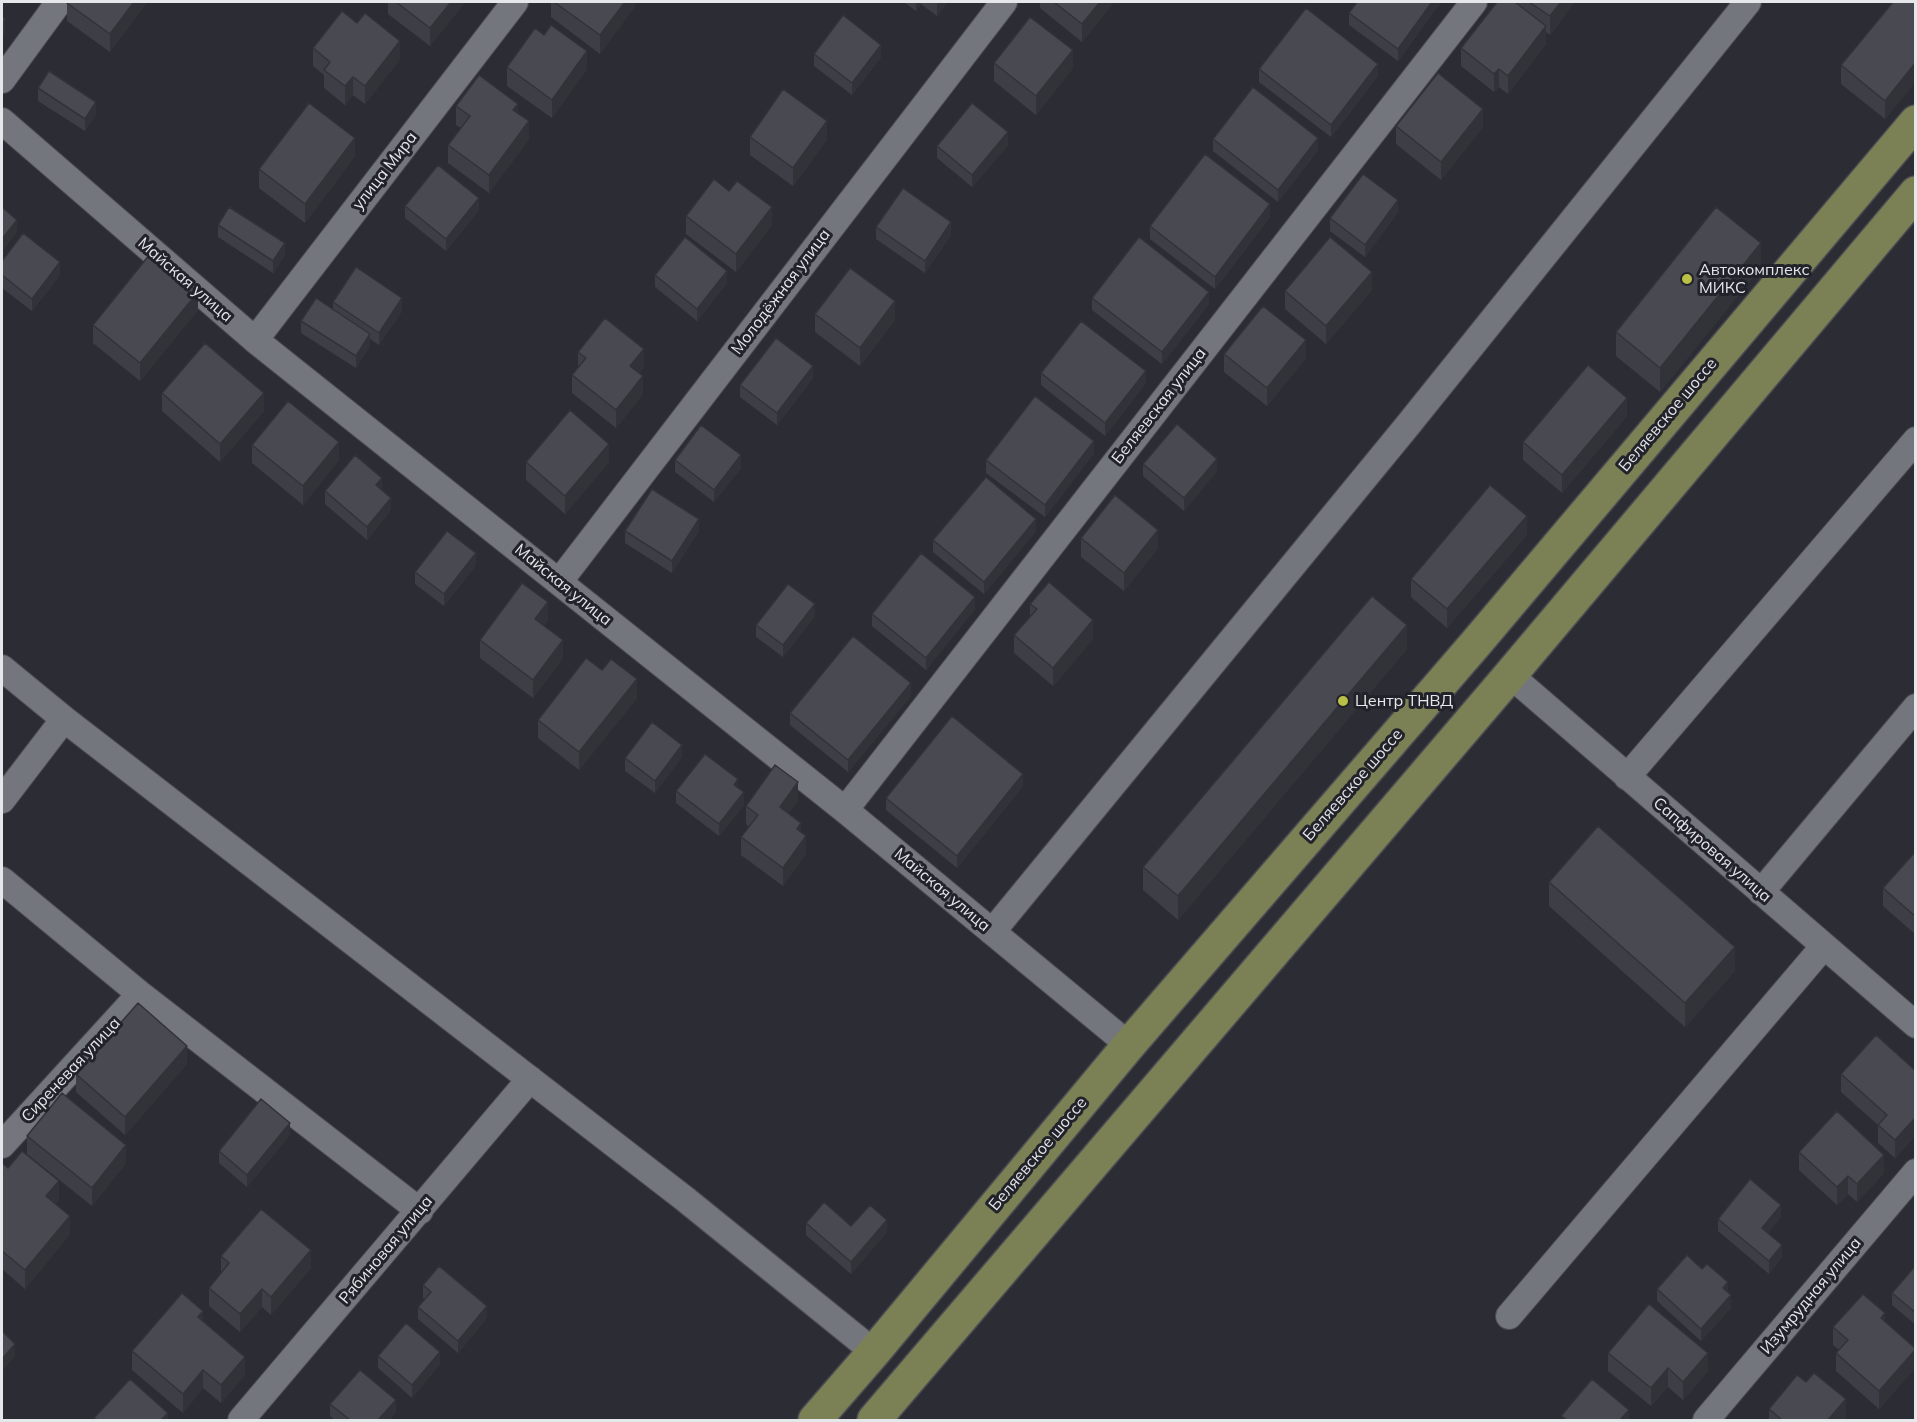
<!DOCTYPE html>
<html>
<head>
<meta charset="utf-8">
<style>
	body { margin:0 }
	#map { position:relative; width:1917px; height:1422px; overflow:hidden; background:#2c2d34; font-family:Mulish,sans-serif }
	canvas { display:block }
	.frame { position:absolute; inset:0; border:3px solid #e6e7eb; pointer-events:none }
</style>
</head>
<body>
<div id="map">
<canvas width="1917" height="1422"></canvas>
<div class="frame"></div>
</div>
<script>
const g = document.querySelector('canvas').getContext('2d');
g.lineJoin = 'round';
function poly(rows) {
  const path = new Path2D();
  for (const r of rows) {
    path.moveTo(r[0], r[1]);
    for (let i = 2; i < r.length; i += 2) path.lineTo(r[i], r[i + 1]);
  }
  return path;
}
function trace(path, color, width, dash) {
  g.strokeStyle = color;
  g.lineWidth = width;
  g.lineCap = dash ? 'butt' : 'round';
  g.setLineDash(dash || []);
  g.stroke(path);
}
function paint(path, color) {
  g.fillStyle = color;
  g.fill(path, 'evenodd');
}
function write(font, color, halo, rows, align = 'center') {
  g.font = font + ' Mulish,sans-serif';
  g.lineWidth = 6;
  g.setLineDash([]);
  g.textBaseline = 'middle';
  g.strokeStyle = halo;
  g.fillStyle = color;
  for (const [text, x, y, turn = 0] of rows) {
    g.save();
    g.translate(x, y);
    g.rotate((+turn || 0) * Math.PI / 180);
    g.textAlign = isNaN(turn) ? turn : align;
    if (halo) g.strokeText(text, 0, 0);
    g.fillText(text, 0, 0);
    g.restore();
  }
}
const minor = poly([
	[2,80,59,2],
	[2,121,255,340,845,810,1129,1045],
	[255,340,515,2],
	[559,582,1004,2],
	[2,668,64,719,685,1199,874,1352],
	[1510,675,1916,1025],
	[1627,777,1916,440],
	[2,800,64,719],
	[845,810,1474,2],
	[2,880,140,994,420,1211],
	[1761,892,1916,707],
	[992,932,1408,425,1748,2],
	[2,1145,140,994],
	[1509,1316,1824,946],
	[241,1420,530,1079],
	[1706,1420,1916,1172]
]);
const major = poly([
	[815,1420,874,1352,1129,1045,1477,642,1916,122],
	[874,1420,1510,675,1916,193]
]);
const wall = poly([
	[68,2,147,2,110,52,67,21,67,3],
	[388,2,465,2,430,46,388,14],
	[551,2,635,2,635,6,600,54,551,17],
	[904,2,948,2,937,16,921,4,916,11],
	[1040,2,1114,2,1082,42,1040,8],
	[1441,2,1398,61,1349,25,1349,13],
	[1497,2,1574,2,1550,35,1546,32,1546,44,1508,94,1499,87,1494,92,1461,66,1461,48],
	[1916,2,1916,81,1885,119,1841,84,1841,65],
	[544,35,587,69,552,118,507,86,507,67],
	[313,48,400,59,365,104,353,95,345,105,324,88,324,75,313,66],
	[814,54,881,57,852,95,814,66],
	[994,63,1073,68,1036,115,994,81],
	[1259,69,1378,76,1331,137,1259,82],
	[38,88,96,114,85,131,38,101],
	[456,106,518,113,529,139,489,193,448,163,448,145,461,128,456,125],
	[1396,126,1483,127,1441,180,1396,144],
	[750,137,827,139,793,186,750,155],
	[1213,139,1318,150,1278,202,1213,151],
	[1008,145,972,187,937,158,937,146],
	[355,156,305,223,259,188,259,169],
	[729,191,772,225,736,272,686,234,686,216],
	[405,206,479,210,446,251,405,218],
	[1398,212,1365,257,1330,231,1330,218],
	[1270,217,1215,289,1150,239,1150,226],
	[218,225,285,255,273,273,218,237],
	[876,227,951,235,925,273,876,239],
	[2,261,60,275,32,311,2,288],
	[1761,267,1660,392,1616,356,1616,332],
	[655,275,727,283,697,321,655,287],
	[1372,290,1326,344,1285,309,1285,291],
	[1092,298,1209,304,1162,364,1092,310],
	[333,302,402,311,379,345,370,339,370,346,356,368,301,333,301,321,333,309],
	[198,310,140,381,93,343,93,325],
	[815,314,895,320,860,366,815,332],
	[578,352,644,367,639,373,643,394,616,428,572,393,572,375,578,367],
	[1224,354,1306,358,1267,406,1224,372],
	[1041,373,1146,383,1105,436,1041,385],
	[813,378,777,425,740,397,740,385],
	[162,393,264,411,220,462,162,411],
	[1627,416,1562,493,1523,460,1523,442],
	[252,445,339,460,303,505,252,463],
	[1094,453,1045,517,986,473,986,460],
	[675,460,741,468,714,502,675,472],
	[526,462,609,462,565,514,526,480],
	[1143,464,1217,471,1184,511,1143,476],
	[382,490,391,510,367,540,325,504,325,491],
	[625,531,699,531,672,573,625,543],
	[1036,531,984,594,933,552,933,540],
	[1527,535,1447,628,1411,597,1411,579],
	[1081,538,1158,548,1124,591,1081,557],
	[476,565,444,606,415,584,415,572],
	[1030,604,1093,639,1053,686,1014,653,1014,635,1030,617],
	[975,609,926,670,872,626,872,614],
	[815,616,783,657,756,637,756,625],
	[548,620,544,625,563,658,533,698,480,658,480,640],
	[1407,649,1178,920,1143,890,1143,867],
	[911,696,848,772,790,725,790,713],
	[637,698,579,770,538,738,538,720],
	[682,757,655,793,625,771,625,758],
	[1023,786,957,868,886,810,886,798],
	[738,788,744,805,719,836,676,803,676,791],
	[798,800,788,814,801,832,806,854,783,886,741,855,741,837,749,827,746,824,746,806],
	[1916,851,1916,935,1883,906,1883,888],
	[1549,882,1735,971,1685,1027,1549,906],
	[187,1064,125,1135,76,1092,76,1074],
	[1916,1071,1916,1135,1895,1158,1878,1143,1878,1125,1841,1092,1841,1074],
	[290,1135,247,1187,219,1163,219,1151],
	[27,1136,126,1163,92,1206,27,1154],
	[1799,1152,1884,1173,1857,1202,1848,1194,1837,1205,1799,1170],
	[2,1163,8,1168,59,1200,55,1204,70,1234,25,1289,2,1269],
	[1781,1217,1768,1233,1782,1257,1769,1274,1718,1231,1718,1219],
	[806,1223,851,1226,887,1232,851,1274,806,1235],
	[221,1256,311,1268,271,1315,262,1307,240,1332,209,1306,209,1288,221,1273],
	[1916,1265,1916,1325,1892,1305,1892,1293],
	[423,1285,487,1318,458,1353,418,1319,418,1307,425,1299,423,1298],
	[1657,1289,1731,1308,1701,1341,1657,1301],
	[203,1322,245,1375,221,1403,203,1388,183,1413,132,1370,132,1351],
	[1885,1322,1916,1349,1916,1367,1879,1409,1836,1371,1836,1353,1839,1350,1833,1345,1833,1327],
	[1608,1353,1708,1371,1683,1400,1668,1387,1651,1406,1608,1371],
	[378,1356,440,1364,412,1398,378,1368],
	[330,1404,396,1412,389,1420,335,1420,330,1416],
	[1769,1409,1846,1417,1843,1420,1769,1420]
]);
const shadedWall = poly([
	[134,2,147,2,110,52,110,34],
	[451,2,465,2,430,46,430,28],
	[625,2,635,2,635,6,600,54,600,35],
	[916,2,921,2,921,4,916,11],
	[937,2,948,2,937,16],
	[1100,2,1114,2,1082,42,1082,24],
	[1432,2,1441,2,1398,61,1398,49],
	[1561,2,1574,2,1550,35,1550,16],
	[5,19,5,32,2,38,2,25],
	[1546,26,1546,44,1508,94,1508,76],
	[400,41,400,59,365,104,365,86],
	[881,45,881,57,852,95,852,83],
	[1073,50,1073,68,1036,115,1036,96],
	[587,51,587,69,552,118,552,100],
	[1916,62,1916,81,1885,119,1885,101],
	[1378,64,1378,76,1331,137,1331,125],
	[1499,69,1499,87,1494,92,1494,74],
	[353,77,353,95,345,105,345,86],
	[96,102,96,114,85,131,85,119],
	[518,104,518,122,513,110],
	[1483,109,1483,127,1441,180,1441,162],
	[529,121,529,139,489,193,489,175],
	[827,121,827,139,793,186,793,168],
	[1008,132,1008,145,972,187,972,175],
	[355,138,355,156,305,223,305,204],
	[1318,138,1318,150,1278,202,1278,190],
	[479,198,479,210,446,251,446,239],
	[1398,200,1398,212,1365,257,1365,245],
	[1270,204,1270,217,1215,289,1215,277],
	[772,207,772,225,736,272,736,254],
	[17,220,17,232,2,252,2,239],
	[951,222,951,235,925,273,925,261],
	[285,243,285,255,273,273,273,261],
	[1761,243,1761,267,1660,392,1660,368],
	[60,262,60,275,32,311,32,299],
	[727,271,727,283,697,321,697,309],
	[1372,272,1372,290,1326,344,1326,326],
	[198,292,198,310,140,381,140,363],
	[1209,292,1209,304,1162,364,1162,352],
	[402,298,402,311,379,345,379,333],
	[895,301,895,320,860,366,860,348],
	[370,334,370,346,356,368,356,356],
	[1306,340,1306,358,1267,406,1267,388],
	[644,349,644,367,630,384,630,366],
	[813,366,813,378,777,425,777,413],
	[1146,371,1146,383,1105,436,1105,423],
	[643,376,643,394,616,428,616,410],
	[264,393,264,411,220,462,220,444],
	[1627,398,1627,416,1562,493,1562,475],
	[1094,441,1094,453,1045,517,1045,505],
	[339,442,339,460,303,505,303,486],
	[609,444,609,462,565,514,565,496],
	[741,455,741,468,714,502,714,490],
	[1217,459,1217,471,1184,511,1184,498],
	[382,478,382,490,376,485],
	[391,498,391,510,367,540,367,527],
	[1527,516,1527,535,1447,628,1447,609],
	[699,519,699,531,672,573,672,561],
	[1036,519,1036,531,984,594,984,582],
	[1158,530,1158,548,1124,591,1124,573],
	[476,553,476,565,444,606,444,594],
	[975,597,975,609,926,670,926,658],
	[548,602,548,620,535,637,535,619],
	[815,604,815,616,783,657,783,645],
	[1093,620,1093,639,1053,686,1053,668],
	[1407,625,1407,649,1178,920,1178,896],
	[563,640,563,658,533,698,533,680],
	[637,679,637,698,579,770,579,752],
	[911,683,911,696,848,772,848,760],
	[682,745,682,757,655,793,655,781],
	[1023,774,1023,786,957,868,957,856],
	[738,779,738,791,734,785],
	[798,782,798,800,780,826,780,807],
	[744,792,744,805,719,836,719,824],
	[801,823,801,841,797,829],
	[806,836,806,854,783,886,783,868],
	[1735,947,1735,971,1685,1027,1685,1003],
	[187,1046,187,1064,125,1135,125,1117],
	[1916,1117,1916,1135,1895,1158,1895,1140],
	[290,1123,290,1135,247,1187,247,1175],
	[126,1145,126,1163,92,1206,92,1188],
	[1884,1155,1884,1173,1857,1202,1857,1184],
	[1848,1176,1848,1194,1837,1205,1837,1187],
	[59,1181,59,1200,46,1215,46,1196],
	[1781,1205,1781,1217,1762,1241,1762,1228],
	[70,1216,70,1234,25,1289,25,1270],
	[887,1220,887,1232,851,1274,851,1262],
	[1782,1245,1782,1257,1769,1274,1769,1261],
	[311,1250,311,1268,271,1315,271,1297],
	[1728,1282,1728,1295,1723,1288],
	[262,1289,262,1307,240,1332,240,1314],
	[1731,1295,1731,1308,1701,1341,1701,1329],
	[487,1306,487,1318,458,1353,458,1341],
	[203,1311,203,1329,198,1317],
	[1885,1313,1885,1332,1881,1318],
	[15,1344,15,1356,2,1371,2,1359],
	[1916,1349,1916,1367,1879,1409,1879,1391],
	[440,1352,440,1364,412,1398,412,1385],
	[1708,1353,1708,1371,1683,1400,1683,1382],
	[245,1357,245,1375,221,1403,221,1385],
	[1668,1368,1668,1387,1651,1406,1651,1388],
	[203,1370,203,1388,183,1413,183,1394],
	[1846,1399,1846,1417,1843,1420,1828,1420],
	[396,1400,396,1412,389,1420,378,1420],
	[1629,1410,1629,1420,1620,1420],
	[168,1413,168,1420,161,1420]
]);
const building = poly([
	[68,2,134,2,110,34,67,3,68,2],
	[396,2,451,2,430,28,396,2],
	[554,2,625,2,600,35,554,2],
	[1054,2,1100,2,1082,24,1054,2],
	[1357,2,1432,2,1398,49,1349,13,1357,2],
	[1497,2,1515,2,1546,26,1508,76,1499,69,1494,74,1461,48,1497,2],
	[1529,2,1561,2,1550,16,1529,2],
	[1893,2,1916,2,1916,62,1885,101,1841,65,1893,2],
	[1306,8,1378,64,1331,125,1259,69,1306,8],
	[342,11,357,23,365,13,400,41,365,86,353,77,345,86,324,70,330,62,313,48,342,11],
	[843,15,881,45,852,83,814,54,843,15],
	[2,17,5,19,2,25,2,17],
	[1030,17,1073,50,1036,96,994,63,1030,17],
	[551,25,587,51,552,100,507,67,535,28,544,35,551,25],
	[49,71,96,102,85,119,38,88,49,71],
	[1438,73,1483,109,1441,162,1396,126,1438,73],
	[479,75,518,104,513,110,529,121,489,175,448,145,470,116,456,106,479,75],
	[1253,87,1318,138,1278,190,1213,139,1253,87],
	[783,89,827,121,793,168,750,137,783,89],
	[309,103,355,138,305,204,259,169,309,103],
	[972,103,1008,132,972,175,937,146,972,103],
	[1205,154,1270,204,1215,277,1150,226,1205,154],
	[438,165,479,198,446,239,405,206,438,165],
	[1363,174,1398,200,1365,245,1330,218,1363,174],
	[714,179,729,191,737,181,772,207,736,254,686,216,714,179],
	[903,188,951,222,925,261,876,227,903,188],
	[2,207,17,220,2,239,2,207],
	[229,207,285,243,273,261,218,225,229,207],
	[1716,207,1761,243,1660,368,1616,332,1716,207],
	[23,233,60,262,32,299,2,275,2,261,23,233],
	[685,237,727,271,697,309,655,275,685,237],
	[1139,237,1209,292,1162,352,1092,298,1139,237],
	[1330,237,1372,272,1326,326,1285,291,1330,237],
	[150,254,198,292,140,363,93,325,150,254],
	[356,267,402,298,379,333,333,302,356,267],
	[850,268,895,301,860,348,815,314,850,268],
	[316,298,370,334,356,356,301,321,316,298],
	[1263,306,1306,340,1267,388,1224,354,1263,306],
	[605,318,644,349,630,366,643,376,616,410,572,375,586,358,578,352,605,318],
	[1081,321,1146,371,1105,423,1041,373,1081,321],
	[776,338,813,366,777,413,740,385,776,338],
	[205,343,264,393,220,444,162,393,205,343],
	[1588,365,1627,398,1562,475,1523,442,1588,365],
	[1035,396,1094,441,1045,505,986,460,1035,396],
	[288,401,339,442,303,486,252,445,288,401],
	[570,410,609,444,565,496,526,462,570,410],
	[1177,424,1217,459,1184,498,1143,464,1177,424],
	[701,425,741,455,714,490,675,460,701,425],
	[355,455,382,478,376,485,391,498,367,527,325,491,355,455],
	[986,477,1036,519,984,582,933,540,986,477],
	[1490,485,1527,516,1447,609,1411,579,1490,485],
	[652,489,699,519,672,561,625,531,652,489],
	[1115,495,1158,530,1124,573,1081,538,1115,495],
	[447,531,476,553,444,594,415,572,447,531],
	[921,553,975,597,926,658,872,614,921,553],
	[1049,582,1093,620,1053,668,1014,635,1037,609,1030,604,1049,582],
	[522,583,548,602,535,619,563,640,533,680,480,640,522,583],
	[788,584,815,604,783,645,756,625,788,584],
	[1372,596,1407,625,1178,896,1143,867,1372,596],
	[853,636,911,683,848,760,790,713,853,636],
	[586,658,602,670,611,659,637,679,579,752,538,720,586,658],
	[952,716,1023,774,957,856,886,798,952,716],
	[652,722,682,745,655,781,625,758,652,722],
	[705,754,738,779,734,785,744,792,719,824,676,791,705,754],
	[775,765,798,782,780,807,801,823,797,829,806,836,783,868,741,837,758,815,746,806,775,765],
	[1598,826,1735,947,1685,1003,1549,882,1598,826],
	[1916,851,1916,917,1883,888,1916,851],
	[138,1003,187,1046,125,1117,76,1074,138,1003],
	[1876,1035,1916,1071,1916,1117,1895,1140,1878,1125,1887,1115,1841,1074,1876,1035],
	[62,1093,126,1145,92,1188,27,1136,62,1093],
	[261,1099,290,1123,247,1175,219,1151,261,1099],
	[1837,1111,1884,1155,1857,1184,1848,1176,1837,1187,1799,1152,1837,1111],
	[22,1151,59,1181,46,1196,70,1216,25,1270,2,1251,2,1163,8,1168,22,1151],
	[1750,1179,1781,1205,1762,1228,1782,1245,1769,1261,1718,1219,1750,1179],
	[824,1202,851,1226,870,1205,887,1220,851,1262,806,1223,824,1202],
	[261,1209,311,1250,271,1297,262,1289,240,1314,209,1288,229,1263,221,1256,261,1209],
	[1687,1255,1702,1269,1707,1264,1728,1282,1723,1288,1731,1295,1701,1329,1657,1289,1687,1255],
	[1916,1265,1916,1313,1892,1293,1916,1265],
	[439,1266,487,1306,458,1341,418,1307,431,1292,423,1285,439,1266],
	[182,1293,203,1311,198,1317,245,1357,221,1385,203,1370,183,1394,132,1351,182,1293],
	[1863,1294,1885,1313,1881,1318,1916,1349,1879,1391,1836,1353,1848,1340,1833,1327,1863,1294],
	[1649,1304,1708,1353,1683,1382,1668,1368,1651,1388,1608,1353,1649,1304],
	[406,1323,440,1352,412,1385,378,1356,406,1323],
	[2,1331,15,1344,2,1359,2,1331],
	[360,1370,396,1400,378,1420,350,1420,330,1404,360,1370],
	[1814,1373,1846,1399,1828,1420,1782,1420,1769,1409,1797,1375,1806,1382,1814,1373],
	[130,1379,168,1413,161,1420,97,1420,94,1418,130,1379],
	[1592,1379,1629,1410,1620,1420,1567,1420,1561,1416,1592,1379]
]);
const markers = [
	[1687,279,6,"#bac045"],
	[1343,701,6,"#bac045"]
];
const streetNames = [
	["улица Мира",385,171,-52],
	["Майская улица",185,280,41],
	["Молодёжная улица",781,292,-53],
	["Беляевская улица",1159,406,-52],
	["Беляевское шоссе",1668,415,-50],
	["Майская улица",563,585,39],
	["Беляевское шоссе",1353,785,-49],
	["Сапфировая улица",1712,850,41],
	["Майская улица",942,890,40],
	["Сиреневая улица",71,1070,-47],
	["Беляевское шоссе",1038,1154,-50],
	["Рябиновая улица",386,1250,-50],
	["Изумрудная улица",1811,1296,-50]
];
const poiNames = [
	["Автокомплекс",1699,270],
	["МИКС",1699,288],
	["Центр ТНВД",1355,701]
];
trace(minor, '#4b4c52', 28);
trace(major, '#4b4c52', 36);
trace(minor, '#74767e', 26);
trace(major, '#7c8055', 33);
paint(wall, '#3e3f46');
paint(shadedWall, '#323339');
paint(building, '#484951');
trace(building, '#323339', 1.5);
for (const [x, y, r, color] of markers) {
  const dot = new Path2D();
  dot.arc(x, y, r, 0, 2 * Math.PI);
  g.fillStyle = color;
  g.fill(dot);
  trace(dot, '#22232a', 2);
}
write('16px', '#e6e7eb', '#22232a', streetNames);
write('16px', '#e6e7eb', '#22232a', poiNames, 'left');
</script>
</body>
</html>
